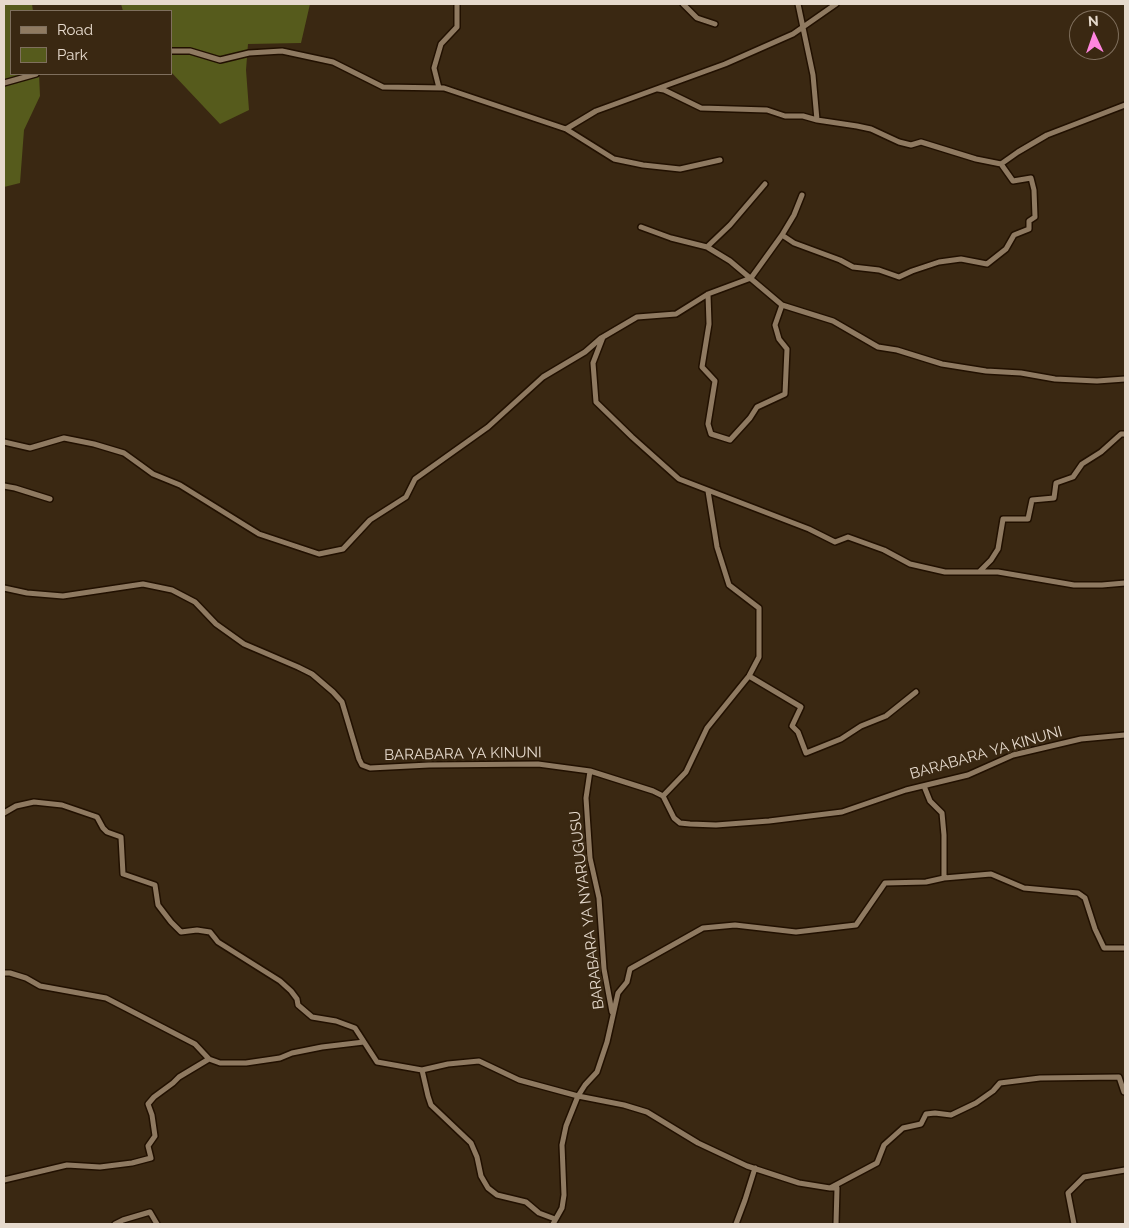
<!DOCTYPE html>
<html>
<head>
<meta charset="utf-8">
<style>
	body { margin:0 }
	#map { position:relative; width:1129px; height:1228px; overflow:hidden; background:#3a2812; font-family:Raleway,sans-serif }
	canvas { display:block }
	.frame { position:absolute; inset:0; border:5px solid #e6dacd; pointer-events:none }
	.legend { position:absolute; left:10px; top:10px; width:162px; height:65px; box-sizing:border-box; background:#3a2812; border:1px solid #7f6f5d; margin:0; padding:6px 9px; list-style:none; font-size:15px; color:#e6dacd }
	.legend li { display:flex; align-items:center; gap:10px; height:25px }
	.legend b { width:25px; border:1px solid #7f6f5d }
	.north { position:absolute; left:1069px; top:10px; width:50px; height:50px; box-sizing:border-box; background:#3a2812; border:1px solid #7f6f5d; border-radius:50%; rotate:357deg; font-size:14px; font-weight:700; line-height:20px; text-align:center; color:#e6dacd }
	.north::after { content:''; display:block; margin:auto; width:18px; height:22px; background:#ff85df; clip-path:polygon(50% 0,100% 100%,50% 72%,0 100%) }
</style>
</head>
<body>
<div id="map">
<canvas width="1129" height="1228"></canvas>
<div class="frame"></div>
<ul class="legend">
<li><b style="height:6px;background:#8f7a61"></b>Road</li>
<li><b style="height:14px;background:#565b1c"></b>Park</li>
</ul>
<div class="north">N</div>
</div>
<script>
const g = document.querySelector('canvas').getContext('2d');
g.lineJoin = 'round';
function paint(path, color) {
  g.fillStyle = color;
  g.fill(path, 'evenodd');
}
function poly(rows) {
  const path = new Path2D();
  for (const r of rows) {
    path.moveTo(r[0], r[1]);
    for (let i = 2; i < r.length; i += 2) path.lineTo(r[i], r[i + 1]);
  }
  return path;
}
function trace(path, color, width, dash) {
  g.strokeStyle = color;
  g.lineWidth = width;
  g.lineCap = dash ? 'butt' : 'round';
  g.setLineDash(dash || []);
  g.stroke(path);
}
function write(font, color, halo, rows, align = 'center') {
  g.font = font + ' Raleway,sans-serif';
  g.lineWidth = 5;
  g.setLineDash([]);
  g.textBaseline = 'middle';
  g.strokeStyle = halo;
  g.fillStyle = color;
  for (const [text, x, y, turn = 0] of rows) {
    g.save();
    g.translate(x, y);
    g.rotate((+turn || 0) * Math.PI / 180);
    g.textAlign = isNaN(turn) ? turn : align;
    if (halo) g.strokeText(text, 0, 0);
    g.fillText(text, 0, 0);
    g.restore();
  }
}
const green = poly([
	[4,4,32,4,33,11,11,11,11,74,39,74,40,96,24,130,20,183,4,187],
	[121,4,310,4,301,43,248,44,246,70,249,110,220,124,171,72,171,11,123,11]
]);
const street = poly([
	[683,4,697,18,715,24],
	[798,4,813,75,817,120,857,126,871,129,899,142,911,145,921,142,976,159,1001,164],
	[171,51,190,51,220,60,249,53,282,51,333,62,383,87,444,88,566,129,596,111,725,64,793,34,836,4],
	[4,83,36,74],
	[439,88,434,68,441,44,457,27,457,4],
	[658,89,664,90,701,108,767,110,785,116,803,116,817,120],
	[566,129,614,159,643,165,680,169,720,160],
	[802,195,794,215,782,235,751,278,708,294,676,314,637,317,603,337,593,363,596,402,632,437,679,479,809,529,835,542,848,537,884,550,910,564,945,572,998,572,1074,585,1102,585,1125,583],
	[641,227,671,238,707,247,730,261,782,305,833,321,878,347,897,350,942,364,986,371,1021,373,1055,379,1097,381,1125,379],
	[782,235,794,243,840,260,853,267,879,270,899,277,912,271,939,262,961,259,987,264,1006,249,1014,235,1029,229,1029,221,1035,217,1034,190,1031,178,1013,181,1001,164,1018,152,1047,135,1125,105],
	[707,247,730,225,765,184],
	[708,294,709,324,702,367,715,381,708,424,711,434,730,440,750,418,757,407,785,394,787,349,779,339,775,325,782,305],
	[4,442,30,448,64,438,94,444,124,453,153,474,180,485,259,534,319,554,343,549,370,520,406,497,415,479,488,427,543,377,585,352,601,338],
	[4,486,15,488,50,499],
	[980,571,991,560,998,549,1003,519,1028,519,1032,500,1054,498,1056,483,1073,477,1082,464,1101,452,1121,434,1125,434],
	[4,588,27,593,63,596,143,584,172,590,195,602,216,624,244,644,298,667,312,674,333,692,342,702,359,759,362,765,370,768,429,765,538,764,590,771,653,791,663,796,674,818,680,823,690,824,716,825,769,821,842,812,906,790,968,775,1013,755,1081,739,1125,735],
	[749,676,801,707,792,726,798,732,806,753,841,739,861,726,886,716,916,692],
	[590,771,586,798,590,858,599,898,604,969,612,1012],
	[924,786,930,801,942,813,944,835,944,878],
	[663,796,686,772,707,728,749,676,759,657,759,608,729,585,717,547,708,491],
	[4,813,16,806,34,802,62,805,97,817,103,828,107,832,121,837,123,874,155,885,158,905,171,922,181,932,197,930,210,932,218,942,280,981,291,991,297,999,298,1005,312,1017,336,1021,355,1028,377,1062,422,1070,448,1064,479,1061,519,1080,578,1096,624,1105,647,1112,698,1143,747,1166,799,1183,830,1188,877,1163,884,1145,903,1128,921,1124,926,1114,935,1113,951,1115,976,1103,993,1091,1000,1083,1040,1078,1119,1077,1124,1092,1125,1092],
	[4,973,10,973,26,978,40,986,106,998,195,1044,209,1059,220,1063,246,1063,280,1058,292,1053,322,1047,364,1042],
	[422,1070,428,1096,431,1105,471,1143,477,1157,481,1176,488,1188,497,1195,526,1202,539,1213,555,1219],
	[4,1180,67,1165,100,1167,132,1163,151,1158,148,1146,155,1136,152,1115,148,1104,154,1097,173,1083,179,1077,209,1059],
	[831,1188,837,1188,836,1224],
	[115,1224,123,1220,150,1212,157,1224],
	[553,1224,562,1208,564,1195,562,1145,566,1126,578,1096,585,1085,597,1072,607,1042,618,993,627,982,630,969,703,928,735,925,796,932,856,925,885,883,926,882,944,878,991,874,1024,888,1078,893,1085,898,1095,929,1104,948,1125,948],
	[736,1224,745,1200,755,1168],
	[1074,1224,1068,1193,1084,1177,1125,1170]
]);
const streetNames = [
	["BARABARA YA KINUNI",986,753,-16],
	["BARABARA YA KINUNI",463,754,-1],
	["BARABARA YA NYARUGUSU",587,910,-97]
];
paint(green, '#565b1c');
trace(street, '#211000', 8);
trace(street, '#8f7a61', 5);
write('15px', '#e6dacd', '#3a2812', streetNames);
</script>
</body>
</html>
